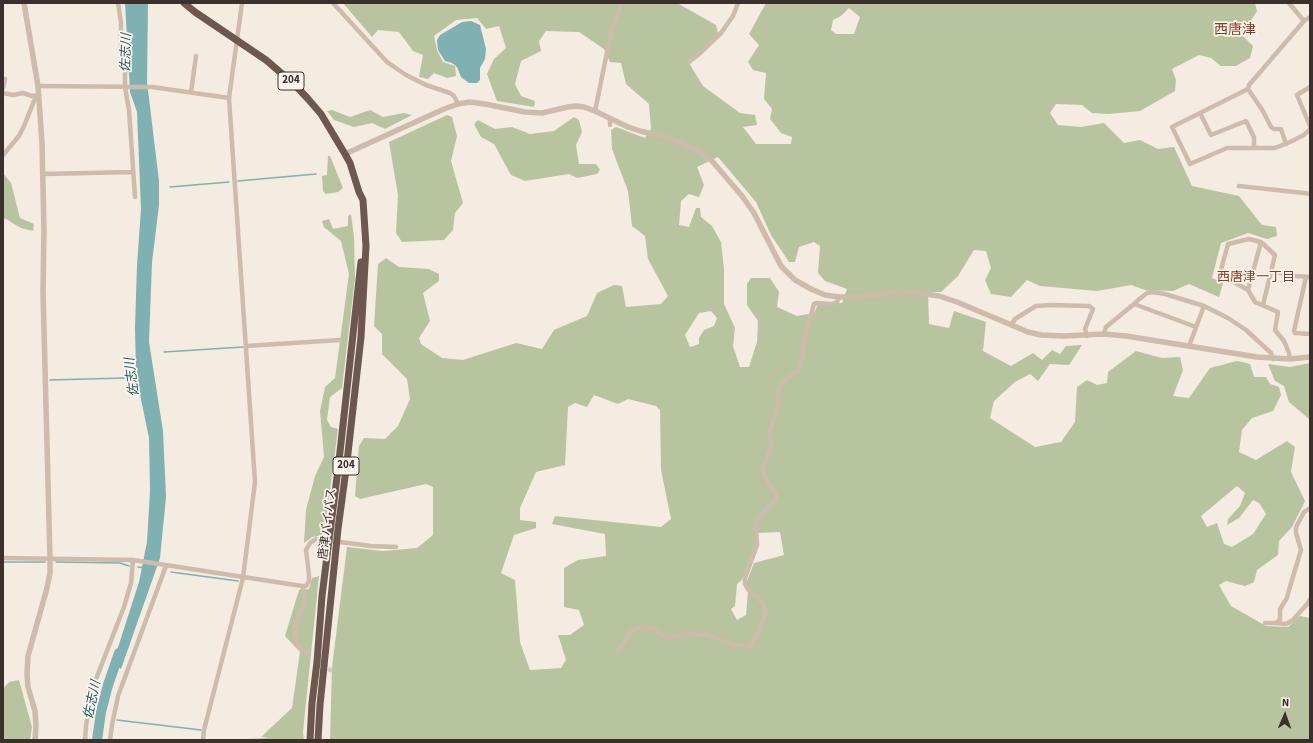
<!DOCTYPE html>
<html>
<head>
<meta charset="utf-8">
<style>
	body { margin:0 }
	#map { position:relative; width:1313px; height:743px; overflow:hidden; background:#f4ebe1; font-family:"Source Sans 3",sans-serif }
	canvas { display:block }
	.frame { position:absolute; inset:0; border:4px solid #3b302b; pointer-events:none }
	.north { position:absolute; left:1265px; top:695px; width:40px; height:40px; -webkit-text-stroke:3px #fbf5ee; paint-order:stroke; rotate:2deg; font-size:11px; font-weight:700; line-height:16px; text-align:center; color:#3b302b }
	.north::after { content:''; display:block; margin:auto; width:14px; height:18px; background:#3b302b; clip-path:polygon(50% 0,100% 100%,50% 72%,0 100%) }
</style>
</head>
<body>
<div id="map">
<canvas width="1313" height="743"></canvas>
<div class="frame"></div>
<div class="north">N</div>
</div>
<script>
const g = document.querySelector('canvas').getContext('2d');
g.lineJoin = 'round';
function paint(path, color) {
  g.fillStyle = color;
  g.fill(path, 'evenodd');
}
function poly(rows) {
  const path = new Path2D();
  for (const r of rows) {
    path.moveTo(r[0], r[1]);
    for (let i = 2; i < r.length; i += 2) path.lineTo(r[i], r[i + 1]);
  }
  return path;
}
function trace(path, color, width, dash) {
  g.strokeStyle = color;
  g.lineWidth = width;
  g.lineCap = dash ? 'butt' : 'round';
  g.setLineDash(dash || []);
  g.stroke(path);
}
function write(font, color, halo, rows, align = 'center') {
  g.font = font + ' "Source Sans 3","Noto Sans JP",sans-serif';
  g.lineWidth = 3.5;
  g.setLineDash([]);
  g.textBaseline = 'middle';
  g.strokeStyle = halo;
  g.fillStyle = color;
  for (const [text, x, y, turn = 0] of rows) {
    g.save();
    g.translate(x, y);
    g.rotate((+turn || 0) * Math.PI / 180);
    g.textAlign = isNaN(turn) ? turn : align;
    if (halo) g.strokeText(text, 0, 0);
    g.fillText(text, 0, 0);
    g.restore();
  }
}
const green = poly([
	[343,3,677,3,716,25,718,33,689,63,703,86,740,113,755,115,757,125,743,127,756,144,791,144,792,137,781,133,770,119,772,109,764,99,766,73,753,70,748,62,759,45,749,34,766,3,1255,3,1257,11,1242,35,1253,46,1250,58,1236,66,1221,66,1211,58,1199,55,1172,69,1176,80,1175,91,1140,111,1109,114,1092,113,1082,105,1056,104,1050,113,1058,125,1081,127,1104,123,1124,143,1140,140,1158,149,1174,147,1192,186,1239,196,1262,225,1276,227,1277,236,1267,239,1248,233,1221,243,1212,278,1223,283,1219,297,1189,284,1173,291,1145,290,1131,285,1097,291,1040,286,1027,280,1011,297,991,294,985,280,991,268,986,251,974,250,958,276,941,292,928,292,929,324,949,328,954,311,986,322,983,351,1011,366,1033,353,1042,360,1052,350,1060,354,1066,346,1082,345,1069,365,1050,364,1038,381,1030,374,1015,382,994,401,990,418,1035,447,1061,442,1075,422,1077,387,1087,380,1097,385,1107,383,1108,372,1136,351,1162,358,1180,357,1183,370,1173,396,1189,398,1210,368,1237,361,1250,364,1254,377,1266,377,1270,384,1279,387,1281,395,1273,411,1252,418,1242,430,1239,452,1256,460,1287,441,1295,447,1291,472,1305,501,1292,527,1279,541,1278,555,1257,570,1254,582,1245,586,1226,581,1219,585,1231,606,1266,626,1288,627,1300,616,1310,618,1310,740,330,740,332,667,347,547,383,551,417,548,433,535,433,487,426,484,360,499,355,496,359,446,364,438,385,439,398,426,410,399,407,379,382,354,382,334,374,326,378,264,386,258,399,267,429,269,439,274,439,281,423,293,430,321,419,338,421,344,442,358,463,360,516,343,542,349,554,330,587,316,597,293,614,285,622,286,626,307,661,304,668,296,648,259,645,236,632,226,628,191,612,149,611,130,616,127,645,138,651,129,649,104,626,84,621,63,610,62,604,49,579,32,546,31,539,41,541,51,521,61,515,84,521,96,535,101,534,107,497,101,487,74,494,59,506,48,499,26,486,29,477,18,456,20,434,36,437,50,443,62,455,66,456,76,447,78,434,73,428,79,419,77,423,55,413,51,399,32,378,30,372,37],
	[849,8,860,17,854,34,836,34,831,30,833,20,841,16],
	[718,157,756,202,771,235,789,262,795,262,799,247,814,242,820,246,818,273,825,281,847,289,842,303,819,302,814,313,797,316,777,307,779,292,770,278,751,278,747,284,747,305,758,321,757,342,749,367,740,367,733,346,735,328,724,304,724,269,721,242,712,226,701,217,700,208,696,208,689,227,679,225,681,201,689,194,699,197,704,185,697,167],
	[711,311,717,318,714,326,704,330,699,338,699,344,690,347,685,335,699,313],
	[594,395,618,404,628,399,656,406,660,410,661,470,671,519,661,527,555,516,552,524,605,534,606,556,578,560,564,568,564,607,579,610,584,625,570,635,558,635,566,660,561,668,530,670,520,642,515,580,501,573,514,535,536,528,536,522,520,520,520,508,536,472,565,465,568,407,575,403,587,407],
	[1237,486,1245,493,1240,506,1228,519,1227,525,1239,518,1253,500,1259,503,1266,514,1253,534,1232,547,1224,544,1217,523,1207,527,1201,516],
	[780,532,784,555,754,563,745,586,748,592,746,615,737,620,731,609,735,606,737,584,742,580,755,545,755,533],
	[332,110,350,117,370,110,383,117,404,113,412,115,385,129,372,123,354,127,334,120,327,111],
	[447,115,452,117,457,136,451,161,463,203,455,213,453,230,444,240,402,242,396,233,398,195,389,142],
	[574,117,579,120,582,132,576,145,579,164,596,164,600,170,597,174,577,178,569,174,525,181,511,175,494,144,481,137,474,124,478,120,495,129,512,127,530,134,554,131],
	[328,156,330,156,343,188,338,192,326,194,323,191,322,176,327,175],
	[3,173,11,183,20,218,34,224,33,231,21,228,6,219,3,219],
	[351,214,354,237,355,278,342,388,330,397,327,420,331,427,338,429,324,535,312,537,304,543,306,510,315,476,324,457,320,411,325,387,335,378,349,274,341,241,324,227,322,221,329,219,333,229,348,226,348,216],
	[1310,363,1310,419,1309,419,1289,402,1284,386,1275,381,1268,364,1290,367],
	[319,576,303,732,304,740,246,740,246,739,269,738,261,737,292,708,300,652,285,636,299,590,309,589,312,578],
	[19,680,32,727,30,740,3,740,3,689,9,682]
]);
const water = poly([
	[125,3,148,3,147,82,159,181,159,205,152,262,149,342,163,431,166,497,160,558,121,669,113,663,139,582,147,542,150,491,149,438,136,375,135,327,137,265,141,209,137,112,130,92],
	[471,21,480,25,486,49,485,59,480,68,480,80,477,83,469,83,461,77,457,67,452,63,445,61,438,50,437,40,440,35,462,22]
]);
const stream = poly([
	[238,181,316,174],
	[170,187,229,182],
	[164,352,243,347],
	[50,380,125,378],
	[3,562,45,562],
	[56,562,120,563,129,566],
	[138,567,144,568],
	[171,572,238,581],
	[117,720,201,730]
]);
const river = poly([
	[97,740,101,712,108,685,119,653]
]);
const minorTunnel = poly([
	[323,665,332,671]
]);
const minor = poly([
	[118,3,121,23,121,48,125,61,125,87,129,110,135,197],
	[333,3,387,62,406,75,426,85,450,93,454,96,458,104],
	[1289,3,1304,21],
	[1310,17,1304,21,1249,85,1248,89,1172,127,1190,164,1227,148,1275,148,1290,142,1304,135,1310,129],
	[689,62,699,54,721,33,733,16,738,3],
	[38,86,152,87,229,98],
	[1310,87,1297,95,1310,126],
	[3,88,5,79],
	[1248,89,1263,111,1271,127,1274,129,1281,129,1286,144],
	[191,92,196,56],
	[3,93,13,95,23,93,32,96,39,95],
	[595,111,612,28,619,11,621,3],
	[1200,113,1211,135,1246,121,1254,137,1254,148],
	[610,125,610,118],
	[3,155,19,136,24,126,34,101,39,95],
	[43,174,133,172],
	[1239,186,1304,193,1310,194],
	[1271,271,1296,276,1310,277],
	[1306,277,1294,331,1295,333,1310,334],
	[1248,290,1261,242],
	[1134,304,1196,327],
	[1263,305,1275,255,1261,242,1249,239,1228,244,1219,277,1234,282,1248,290,1255,302,1278,312,1275,330,1284,341,1289,353,1290,359],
	[1011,325,1015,319,1036,306,1050,305,1089,306,1093,309,1085,329,1087,336],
	[1104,334,1106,327,1134,304,1137,301,1147,293,1152,292,1165,294,1204,306,1228,318,1246,330,1271,353,1273,359],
	[246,346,340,340],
	[1189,346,1204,306],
	[3,558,133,560,302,586,306,586,309,581,309,575,306,550,310,543,316,539,371,546,396,547],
	[302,586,305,594,304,603,295,626,295,639,300,648,309,654],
	[1265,623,1276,623,1280,619,1280,609,1287,598,1289,590,1301,550,1296,533,1296,527,1304,512,1310,508],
	[1276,623,1286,624,1293,620,1308,603,1310,599],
	[618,651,630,632,638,628,653,629,663,636,676,637,693,634,708,635,735,645,746,646,751,645,751,642,757,636,765,614,765,609,761,601,748,589,745,584,745,578,757,545,756,523,759,517,776,499,776,494,769,484,763,470,764,465,772,445,769,433,778,407,778,392,779,387,784,382,799,369,802,360,804,340,814,304,817,303,832,304,837,302,839,297],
	[85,740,86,726,89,706,96,679,124,607,131,583,133,560],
	[110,740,112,725,118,696,166,566],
	[203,740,204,730,243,578,255,482,229,98,242,3]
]);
const tertiary = poly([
	[24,3,38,86,42,143,44,230,43,291,50,559,50,573,47,588,28,656,27,674,28,687,35,711,36,726,35,740],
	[345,154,444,109,458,104,470,102,485,104,525,112,542,113,568,107,576,106,584,107,595,111,628,127,640,131,665,137,679,142,699,151,712,161,742,196,754,213,781,266,795,280,811,289,825,295,839,297,857,297,882,294,905,292,925,294,939,296,957,302,1028,332,1041,335,1064,336,1104,334,1126,336,1257,357,1290,359,1310,357]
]);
const trunk = poly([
	[184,3,195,12,266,60,295,85,309,100,321,114,345,154,350,163,359,192,363,200,366,246,361,337,347,462,338,529,320,705,318,740],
	[310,740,312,703,317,662,322,596,339,461,361,262]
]);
const shields = [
	[291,81,26],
	[346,466,26]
];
const shieldNames = [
	["204",291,81],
	["204",346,466]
];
const streetNames = [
	["唐津バイパス",328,524,-83]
];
const waterNames = [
	["佐志川",127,53,-88],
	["佐志川",133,377,-97],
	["佐志川",93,700,-78]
];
const neighbourhoodNames = [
	["西唐津一丁目",1256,278]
];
const quarterNames = [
	["西唐津",1235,31]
];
paint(green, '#b8c4a0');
paint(water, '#7fb0b2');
trace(stream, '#7fb0b2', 1.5);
trace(river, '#7fb0b2', 10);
trace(minorTunnel, '#cfc6bd', 4.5, [4.5, 2]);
trace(minor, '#cdbbac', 4.5);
trace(tertiary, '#cdbbac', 5.5);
trace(trunk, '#6c584f', 7);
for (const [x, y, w] of shields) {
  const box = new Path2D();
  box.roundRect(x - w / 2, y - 9, w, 18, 3);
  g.fillStyle = '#fbf5ee';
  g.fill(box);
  trace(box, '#3b302b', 1);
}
write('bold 11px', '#3b302b', null, shieldNames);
write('12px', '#3b302b', '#fbf5ee', streetNames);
write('italic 13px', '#1f5a5e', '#fbf5ee', waterNames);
write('13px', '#8c3b22', '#fbf5ee', neighbourhoodNames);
write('14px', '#8c3b22', '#fbf5ee', quarterNames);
</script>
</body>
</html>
